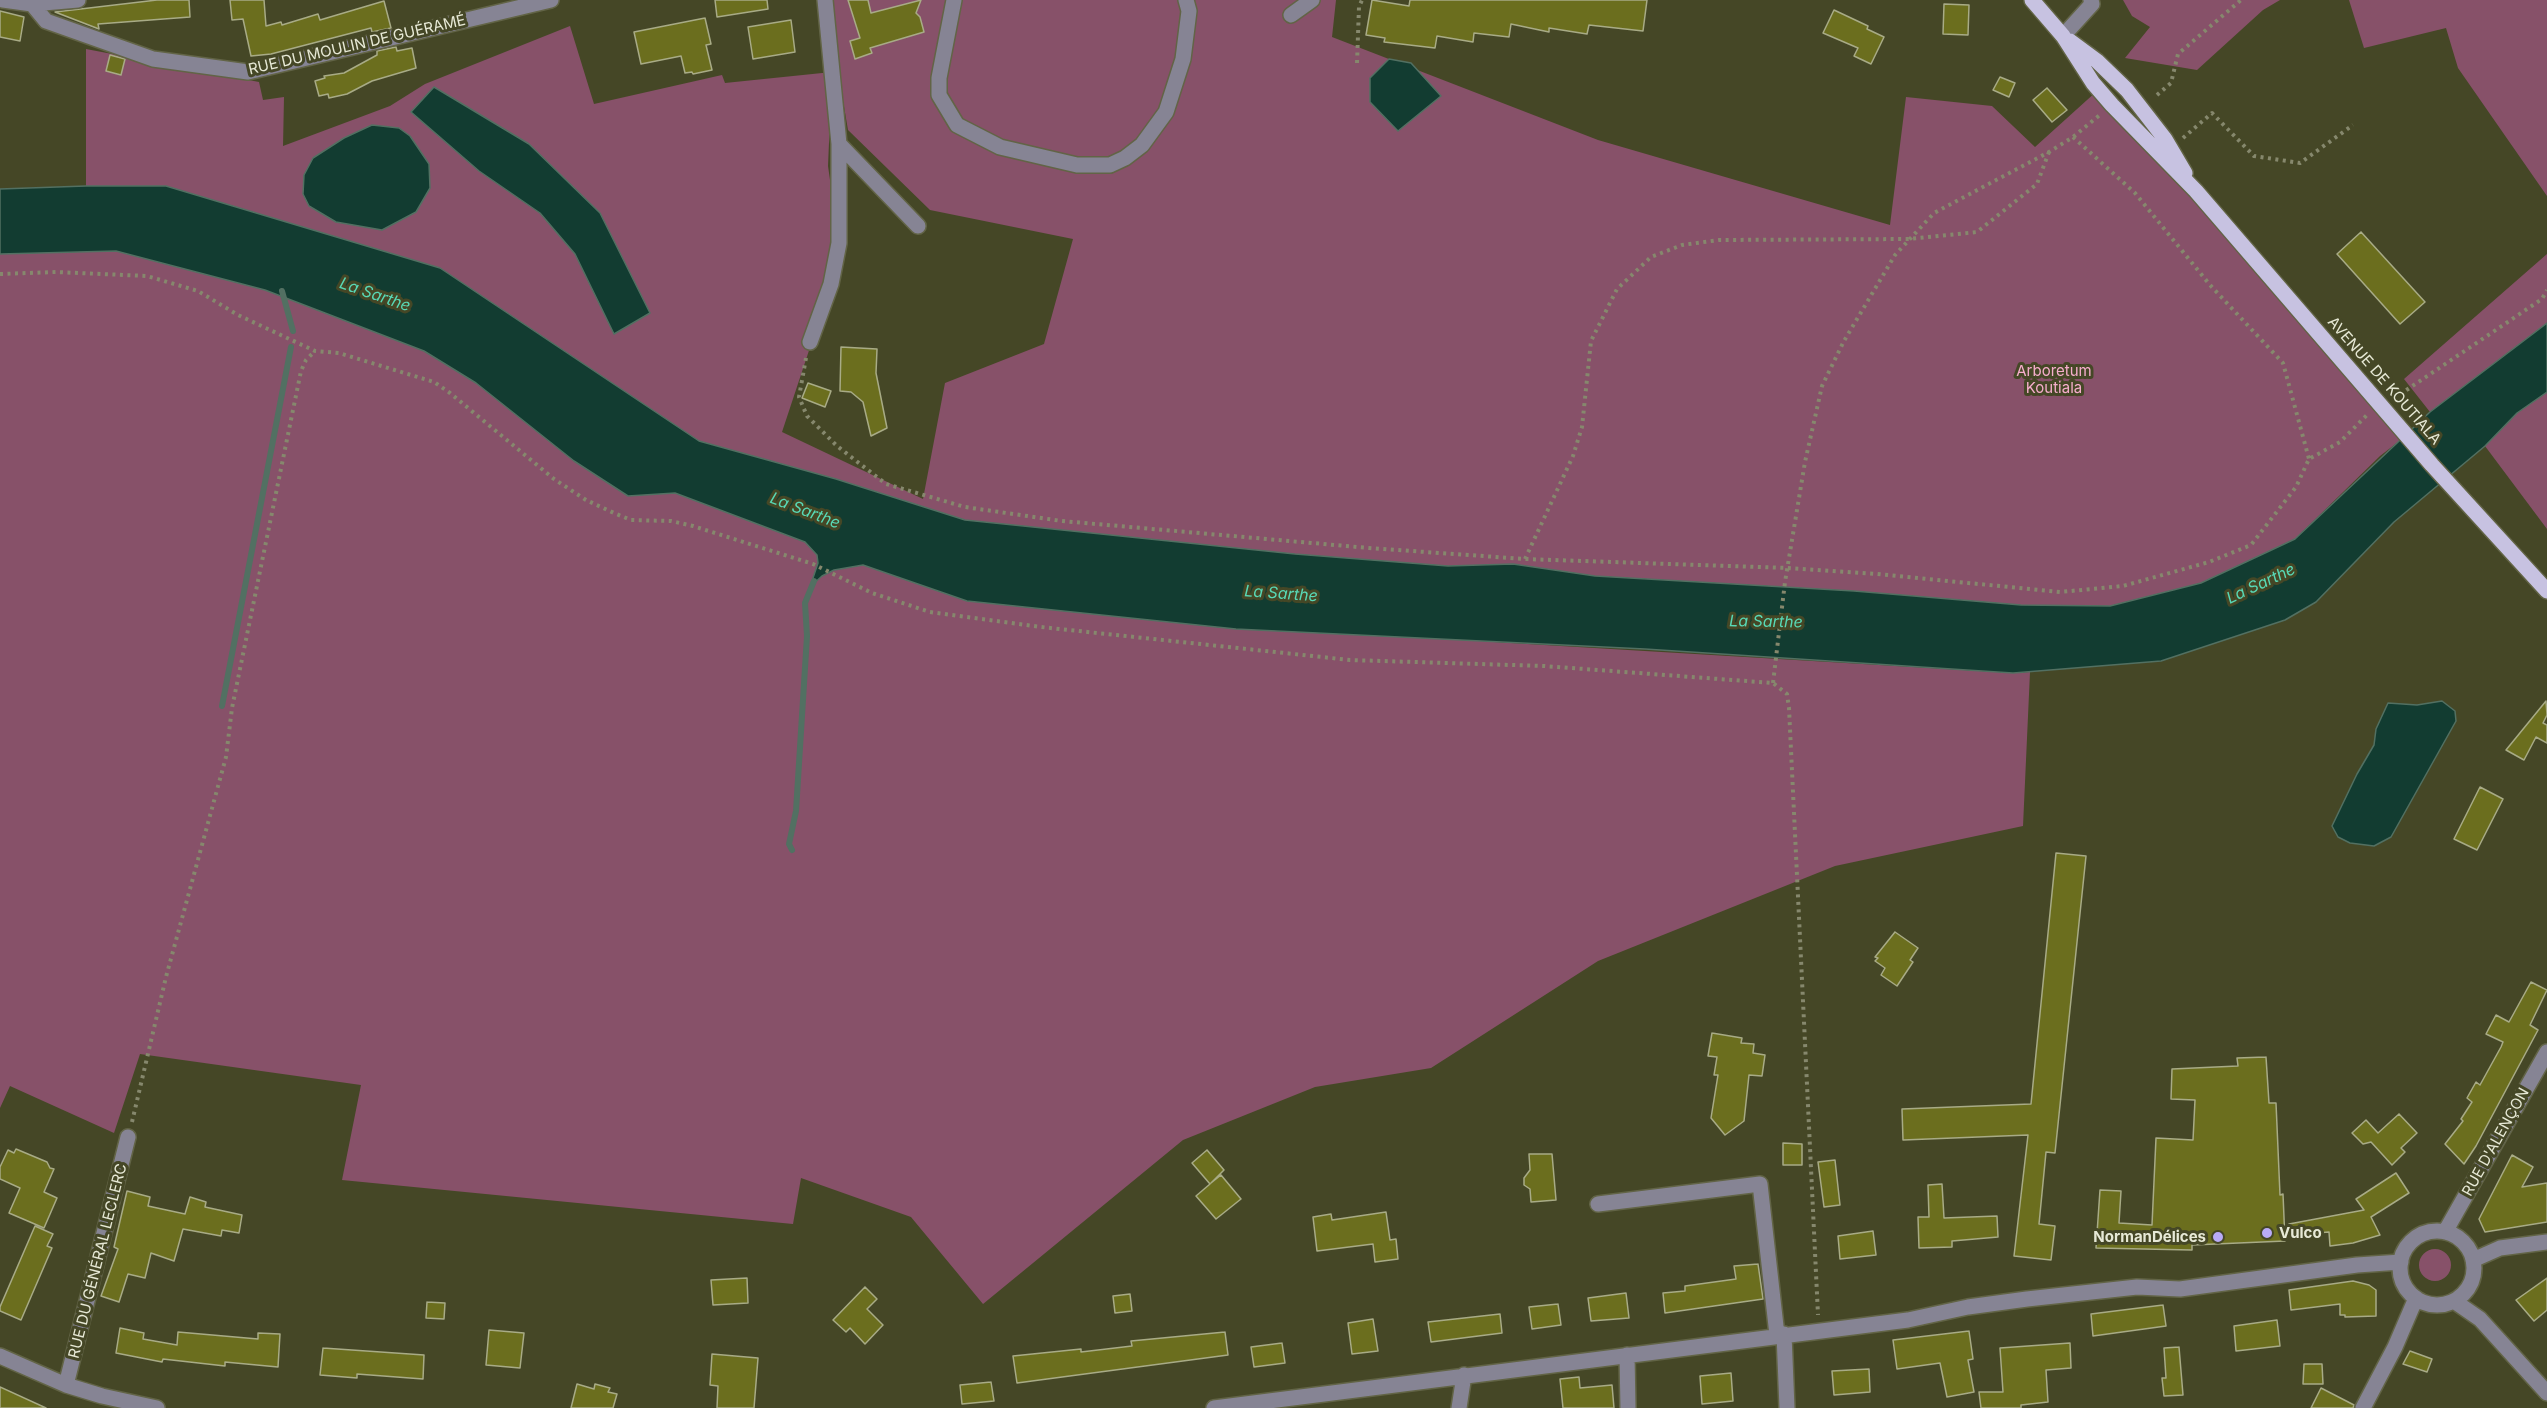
<!DOCTYPE html>
<html>
<head>
<meta charset="utf-8">
<style>
	body { margin:0 }
	canvas { display:block; background:#454726 }
</style>
</head>
<body>
<canvas width="2547" height="1408"></canvas>
<script>
const g = document.querySelector('canvas').getContext('2d');
g.lineJoin = 'round';
function paint(path, color) {
  g.fillStyle = color;
  g.fill(path, 'evenodd');
}
function poly(rows) {
  const path = new Path2D();
  for (const r of rows) {
    if (r.length === 3) {
      path.moveTo(r[0] + r[2], r[1]);
      path.arc(r[0], r[1], r[2], 0, 2 * Math.PI);
      continue;
    }
    path.moveTo(r[0], r[1]);
    for (let i = 2; i < r.length; i += 2) path.lineTo(r[i], r[i + 1]);
  }
  return path;
}
function trace(path, color, width, dash) {
  g.strokeStyle = color;
  g.lineWidth = width;
  g.lineCap = dash ? 'butt' : 'round';
  g.setLineDash(dash || []);
  g.stroke(path);
}
function write(font, color, halo, rows, align = 'center') {
  g.font = font + ' Inter,sans-serif';
  g.lineWidth = 6;
  g.setLineDash([]);
  g.textBaseline = 'middle';
  g.strokeStyle = halo;
  g.fillStyle = color;
  for (const [text, x, y, turn = 0] of rows) {
    g.save();
    g.translate(x, y);
    g.rotate((+turn || 0) * Math.PI / 180);
    g.textAlign = isNaN(turn) ? turn : align;
    if (halo) g.strokeText(text, 0, 0);
    g.fillText(text, 0, 0);
    g.restore();
  }
}
const green = poly([
	[826,0,1336,0,1332,37,1598,140,1890,225,1906,97,1992,106,2035,147,2097,91,2407,435,2380,456,2295,539,2201,583,2110,606,2021,605,1854,591,1595,576,1513,565,1494,642,2013,673,2030,672,2023,826,1835,866,1598,961,1431,1068,1315,1087,1183,1140,983,1304,911,1217,801,1178,793,1224,342,1180,361,1085,140,1054,114,1133,10,1086,0,1108,0,195,86,186,86,49,259,82,263,100,284,97,283,146,390,106,425,84,570,26,594,104,722,75,725,83,832,72,828,166,839,243,830,287,782,432,923,499,945,383,1044,344,1073,239,930,210,848,130],
	[2123,0,2280,0,2263,10,2197,70,2125,58,2150,27,2132,16],
	[2349,0,2547,0,2547,196,2458,68,2446,28,2364,48],
	[2547,254,2547,323,2430,412,2404,379],
	[2547,392,2547,529,2485,446,2517,413],
	[2435,1265,16]
]);
const water = poly([
	[1389,59,1411,63,1441,96,1398,131,1370,102,1370,78,1389,59],
	[434,87,529,144,600,213,650,313,614,334,575,254,540,213,479,171,411,112,434,87],
	[372,125,399,128,410,136,429,164,430,188,416,212,382,230,336,222,309,206,303,194,304,175,313,158,344,138,372,125],
	[86,186,166,186,440,268,699,441,836,479,965,520,1295,554,1448,566,1513,564,1595,576,1854,591,2021,605,2110,606,2201,583,2295,539,2430,412,2547,323,2547,392,2517,413,2485,446,2394,522,2316,602,2285,620,2161,661,2013,673,1645,649,1236,629,967,601,863,565,834,570,822,576,810,587,818,563,817,555,805,542,675,493,628,496,574,461,476,383,424,351,265,290,116,251,0,254,0,189,86,186],
	[2442,701,2455,711,2456,721,2391,837,2374,846,2350,843,2338,837,2332,826,2357,774,2374,745,2376,729,2388,703,2417,705,2442,701]
]);
const stream = poly([
	[282,291,293,331],
	[222,706,291,347],
	[792,850,789,844,796,811,807,636,805,603,814,581]
]);
const building = poly([
	[157,0,189,0,190,17,98,24,99,29,55,12,157,0],
	[230,0,264,0,266,26,281,22,282,25,318,14,320,20,384,1,391,28,372,32,371,28,271,54,251,56,243,19,232,20,230,0],
	[715,0,767,0,768,9,717,17,715,0],
	[848,0,868,0,871,13,921,0,916,13,920,17,924,32,870,48,872,53,855,59,850,41,860,38,848,0],
	[1372,0,1409,6,1410,0,1647,0,1643,31,1589,25,1587,34,1549,28,1549,32,1511,24,1509,37,1474,33,1473,42,1437,36,1435,48,1384,42,1385,38,1366,35,1372,0],
	[1944,4,1969,5,1968,35,1943,34,1944,4],
	[1834,10,1868,26,1867,29,1884,37,1871,64,1854,56,1858,48,1823,33,1834,10],
	[0,11,24,17,20,41,0,37,0,11],
	[705,18,711,44,706,45,712,70,693,74,692,72,685,73,681,56,641,64,634,32,705,18],
	[791,20,795,52,753,59,748,27,791,20],
	[396,47,397,51,412,48,416,68,372,81,347,94,329,98,328,94,319,96,315,81,325,78,324,76,344,73,377,55,377,51,396,47],
	[110,55,125,59,121,75,106,71,110,55],
	[2000,77,2015,83,2009,97,1993,90,2000,77],
	[2047,88,2067,110,2052,122,2033,100,2047,88],
	[2361,232,2425,302,2400,324,2337,254,2361,232],
	[841,347,877,349,876,373,887,428,871,436,863,402,851,392,840,391,841,347],
	[808,383,831,391,825,407,802,398,808,383],
	[2546,701,2547,715,2543,723,2547,725,2547,743,2536,737,2524,760,2506,750,2546,701],
	[2480,787,2503,799,2477,850,2454,839,2480,787],
	[2056,853,2086,856,2055,1153,2046,1152,2039,1224,2055,1226,2051,1260,2014,1256,2028,1135,1903,1140,1902,1109,2031,1104,2056,853],
	[1895,932,1918,948,1910,960,1913,962,1897,986,1881,975,1885,968,1875,961,1878,958,1875,957,1895,932],
	[2531,982,2547,990,2530,1025,2538,1030,2476,1146,2464,1164,2445,1144,2463,1121,2461,1119,2472,1102,2467,1098,2476,1082,2480,1085,2501,1047,2503,1042,2486,1034,2496,1015,2509,1022,2531,982],
	[1712,1033,1742,1038,1741,1043,1754,1044,1753,1053,1765,1055,1762,1076,1749,1075,1744,1121,1725,1135,1711,1118,1718,1075,1714,1075,1717,1057,1708,1056,1712,1033],
	[2266,1057,2269,1103,2276,1103,2280,1195,2283,1194,2285,1241,2192,1245,2192,1250,2096,1248,2100,1190,2121,1191,2119,1223,2152,1225,2156,1138,2193,1140,2195,1100,2171,1099,2172,1069,2238,1066,2237,1058,2266,1057],
	[2399,1114,2417,1133,2401,1148,2405,1152,2392,1165,2371,1142,2363,1144,2352,1133,2366,1120,2378,1133,2399,1114],
	[1783,1143,1802,1144,1802,1165,1783,1165,1783,1143],
	[16,1149,47,1162,50,1168,54,1169,44,1192,57,1198,44,1228,9,1213,20,1188,0,1179,0,1167,8,1150,14,1153,16,1149],
	[1207,1150,1224,1170,1211,1183,1221,1175,1241,1199,1216,1219,1196,1196,1210,1184,1192,1163,1207,1150],
	[1529,1154,1552,1154,1556,1200,1531,1202,1530,1189,1524,1185,1524,1178,1530,1170,1529,1154],
	[2512,1155,2533,1167,2522,1187,2547,1183,2547,1222,2485,1232,2479,1219,2512,1155],
	[1835,1160,1840,1205,1824,1207,1818,1162,1835,1160],
	[2396,1173,2409,1193,2371,1217,2380,1235,2353,1243,2330,1246,2329,1232,2290,1235,2289,1224,2364,1210,2356,1199,2396,1173],
	[1942,1184,1944,1218,1997,1216,1998,1237,1952,1241,1952,1247,1919,1248,1918,1217,1929,1217,1928,1185,1942,1184],
	[127,1191,150,1197,148,1206,185,1214,190,1197,206,1202,205,1207,242,1215,239,1233,222,1230,221,1236,183,1229,174,1261,151,1253,145,1278,128,1274,119,1302,101,1296,118,1249,114,1247,127,1191],
	[1386,1212,1390,1240,1396,1239,1398,1259,1375,1262,1373,1244,1317,1251,1313,1217,1331,1214,1332,1220,1386,1212],
	[35,1226,53,1234,47,1246,52,1248,21,1320,0,1311,0,1307,35,1226],
	[1873,1231,1876,1255,1840,1259,1838,1236,1873,1231],
	[1758,1264,1763,1299,1665,1313,1663,1293,1685,1291,1685,1286,1736,1279,1734,1266,1758,1264],
	[747,1278,748,1303,713,1305,711,1280,747,1278],
	[2547,1278,2547,1310,2534,1321,2516,1300,2547,1278],
	[2353,1281,2369,1285,2376,1290,2376,1316,2345,1317,2345,1315,2340,1315,2340,1304,2291,1310,2289,1290,2353,1281],
	[865,1287,877,1299,867,1309,883,1325,865,1344,850,1328,846,1332,833,1320,865,1287],
	[1626,1293,1629,1318,1591,1321,1588,1298,1626,1293],
	[1130,1294,1132,1311,1115,1313,1113,1296,1130,1294],
	[427,1302,445,1303,444,1319,426,1318,427,1302],
	[1558,1304,1561,1325,1532,1329,1529,1307,1558,1304],
	[2163,1305,2166,1326,2093,1336,2091,1314,2163,1305],
	[1500,1314,1502,1333,1431,1342,1428,1322,1500,1314],
	[1373,1319,1378,1351,1352,1354,1348,1323,1373,1319],
	[2277,1320,2280,1346,2236,1351,2234,1326,2277,1320],
	[120,1328,144,1333,143,1339,177,1345,178,1332,258,1339,258,1333,280,1334,278,1367,225,1362,225,1366,163,1359,162,1362,116,1353,120,1328],
	[489,1330,524,1333,520,1368,486,1365,489,1330],
	[1969,1331,1973,1359,1968,1360,1974,1392,1947,1397,1940,1363,1897,1369,1893,1340,1969,1331],
	[1225,1332,1228,1355,1017,1383,1013,1356,1081,1349,1081,1352,1132,1346,1131,1341,1225,1332],
	[1282,1343,1285,1363,1254,1367,1251,1347,1282,1343],
	[2070,1343,2071,1368,2046,1370,2048,1402,2021,1405,2021,1408,1981,1408,1979,1392,2003,1392,2000,1348,2070,1343],
	[2179,1347,2183,1395,2164,1396,2162,1378,2166,1378,2164,1348,2179,1347],
	[323,1348,424,1355,423,1379,357,1374,357,1378,320,1375,323,1348],
	[2410,1351,2432,1359,2427,1372,2403,1364,2410,1351],
	[712,1354,758,1358,754,1408,717,1408,718,1386,710,1385,712,1354],
	[2304,1364,2322,1364,2323,1384,2303,1384,2304,1364],
	[1869,1369,1870,1392,1834,1395,1832,1371,1869,1369],
	[1731,1373,1733,1401,1702,1404,1700,1376,1731,1373],
	[1579,1377,1580,1388,1612,1385,1614,1408,1563,1408,1560,1379,1579,1377],
	[991,1382,994,1401,962,1404,960,1385,991,1382],
	[577,1384,594,1389,595,1384,610,1388,608,1392,617,1394,613,1408,571,1408,577,1384],
	[0,1387,46,1408,0,1408,0,1387],
	[2321,1388,2354,1405,2353,1408,2311,1408,2321,1388]
]);
const path = poly([
	[1357,63,1359,7,1362,0],
	[2157,95,2171,83,2178,54,2241,0],
	[2073,137,2135,193,2210,285,2283,363,2309,459],
	[2183,138,2212,113,2254,156,2300,163,2353,125],
	[0,274,56,272,147,276,198,291,238,315,315,351,339,353,434,382,450,393,554,479,586,500,614,513,631,520,671,521,693,526,813,564,872,593,930,612,1041,627,1350,660,1544,666,1773,683,1787,694,1789,708,1818,1315],
	[806,358,799,397,807,416,837,446,886,484,965,507,1062,521,1369,548,1525,559,1787,568,1877,574,2060,592,2123,586,2209,562,2251,545,2296,487,2309,459,2340,442,2368,414],
	[2395,400,2405,391,2542,299,2547,290],
	[1525,559,1573,456,1582,427,1591,341,1617,289,1651,257,1682,245,1719,240,1908,239,1977,232,2037,184,2049,152],
	[1773,683,1785,582,1805,462,1822,386,1844,341,1895,255,1934,213,2049,152,2073,137,2101,114],
	[132,1122,166,977,226,757,232,708,301,371,306,360,315,351]
]);
const minor = poly([
	[3,0,32,4,78,0],
	[954,0,939,78,939,95,957,125,1000,147,1077,165,1110,165,1125,158,1142,145,1166,112,1183,59,1189,11,1186,0],
	[32,4,46,21,153,59,248,72,551,0],
	[1291,15,1312,0],
	[2063,36,2092,4,2091,0],
	[839,144,918,226],
	[810,342,831,284,839,243,839,144,825,0],
	[1598,1204,1760,1184,1777,1335],
	[2437,1268,37],
	[2445,1232,2547,1052],
	[2473,1260,2500,1248,2547,1242],
	[2454,1301,2480,1319,2547,1393],
	[1784,1334,1787,1408],
	[1627,1355,1628,1408],
	[0,1356,66,1385,102,1396,157,1408],
	[66,1385,128,1137],
	[1214,1408,1908,1320,1968,1307,2027,1299,2137,1287,2180,1289,2357,1265,2401,1262],
	[1459,1408,1464,1375],
	[2363,1408,2395,1347,2416,1298]
]);
const major = poly([
	[2032,0,2063,36,2093,83,2112,105,2196,191,2432,465,2547,591],
	[2070,41,2097,61,2127,90,2165,139,2185,173]
]);
const markers = [
	[2267,1233,6,"#b9abf7"],
	[2218,1237,6,"#b9abf7"]
];
const streetNames = [
	["RUE DU MOULIN DE GUÉRAMÉ",357,45,-13],
	["AVENUE DE KOUTIALA",2384,381,49],
	["RUE D'ALENÇON",2496,1142,-61],
	["RUE DU GÉNÉRAL LECLERC",98,1261,-76]
];
const parkNames = [
	["Arboretum",2054,371],
	["Koutiala",2054,388]
];
const poiNames = [
	["Vulco",2279,1233],
	["NormanDélices",2206,1237,"right"]
];
const waterNames = [
	["La Sarthe",375,295,19],
	["La Sarthe",805,511,21],
	["La Sarthe",2261,584,-25],
	["La Sarthe",1281,594,4],
	["La Sarthe",1766,622,1]
];
paint(green, '#875169');
paint(water, '#123c31');
trace(water, '#527062', 1.5);
trace(stream, '#527062', 6);
paint(building, '#6b6e1e');
trace(building, '#a8ab86', 1.5);
trace(minor, '#626446', 18);
trace(major, '#626446', 18);
trace(path, '#86886d', 4, [3, 4.5]);
trace(minor, '#868494', 15);
trace(major, '#c7c2e1', 15);
for (const [x, y, r, color] of markers) {
  const dot = new Path2D();
  dot.arc(x, y, r, 0, 2 * Math.PI);
  g.fillStyle = color;
  g.fill(dot);
  trace(dot, '#454726', 2);
}
write('15px', '#e7e9d6', '#454726', streetNames);
write('15px', '#f6adcc', '#454726', parkNames);
write('bold 15px', '#e7e9d6', '#454726', poiNames, 'left');
write('italic 16px', '#58d9b6', '#454726', waterNames);
</script>
</body>
</html>
